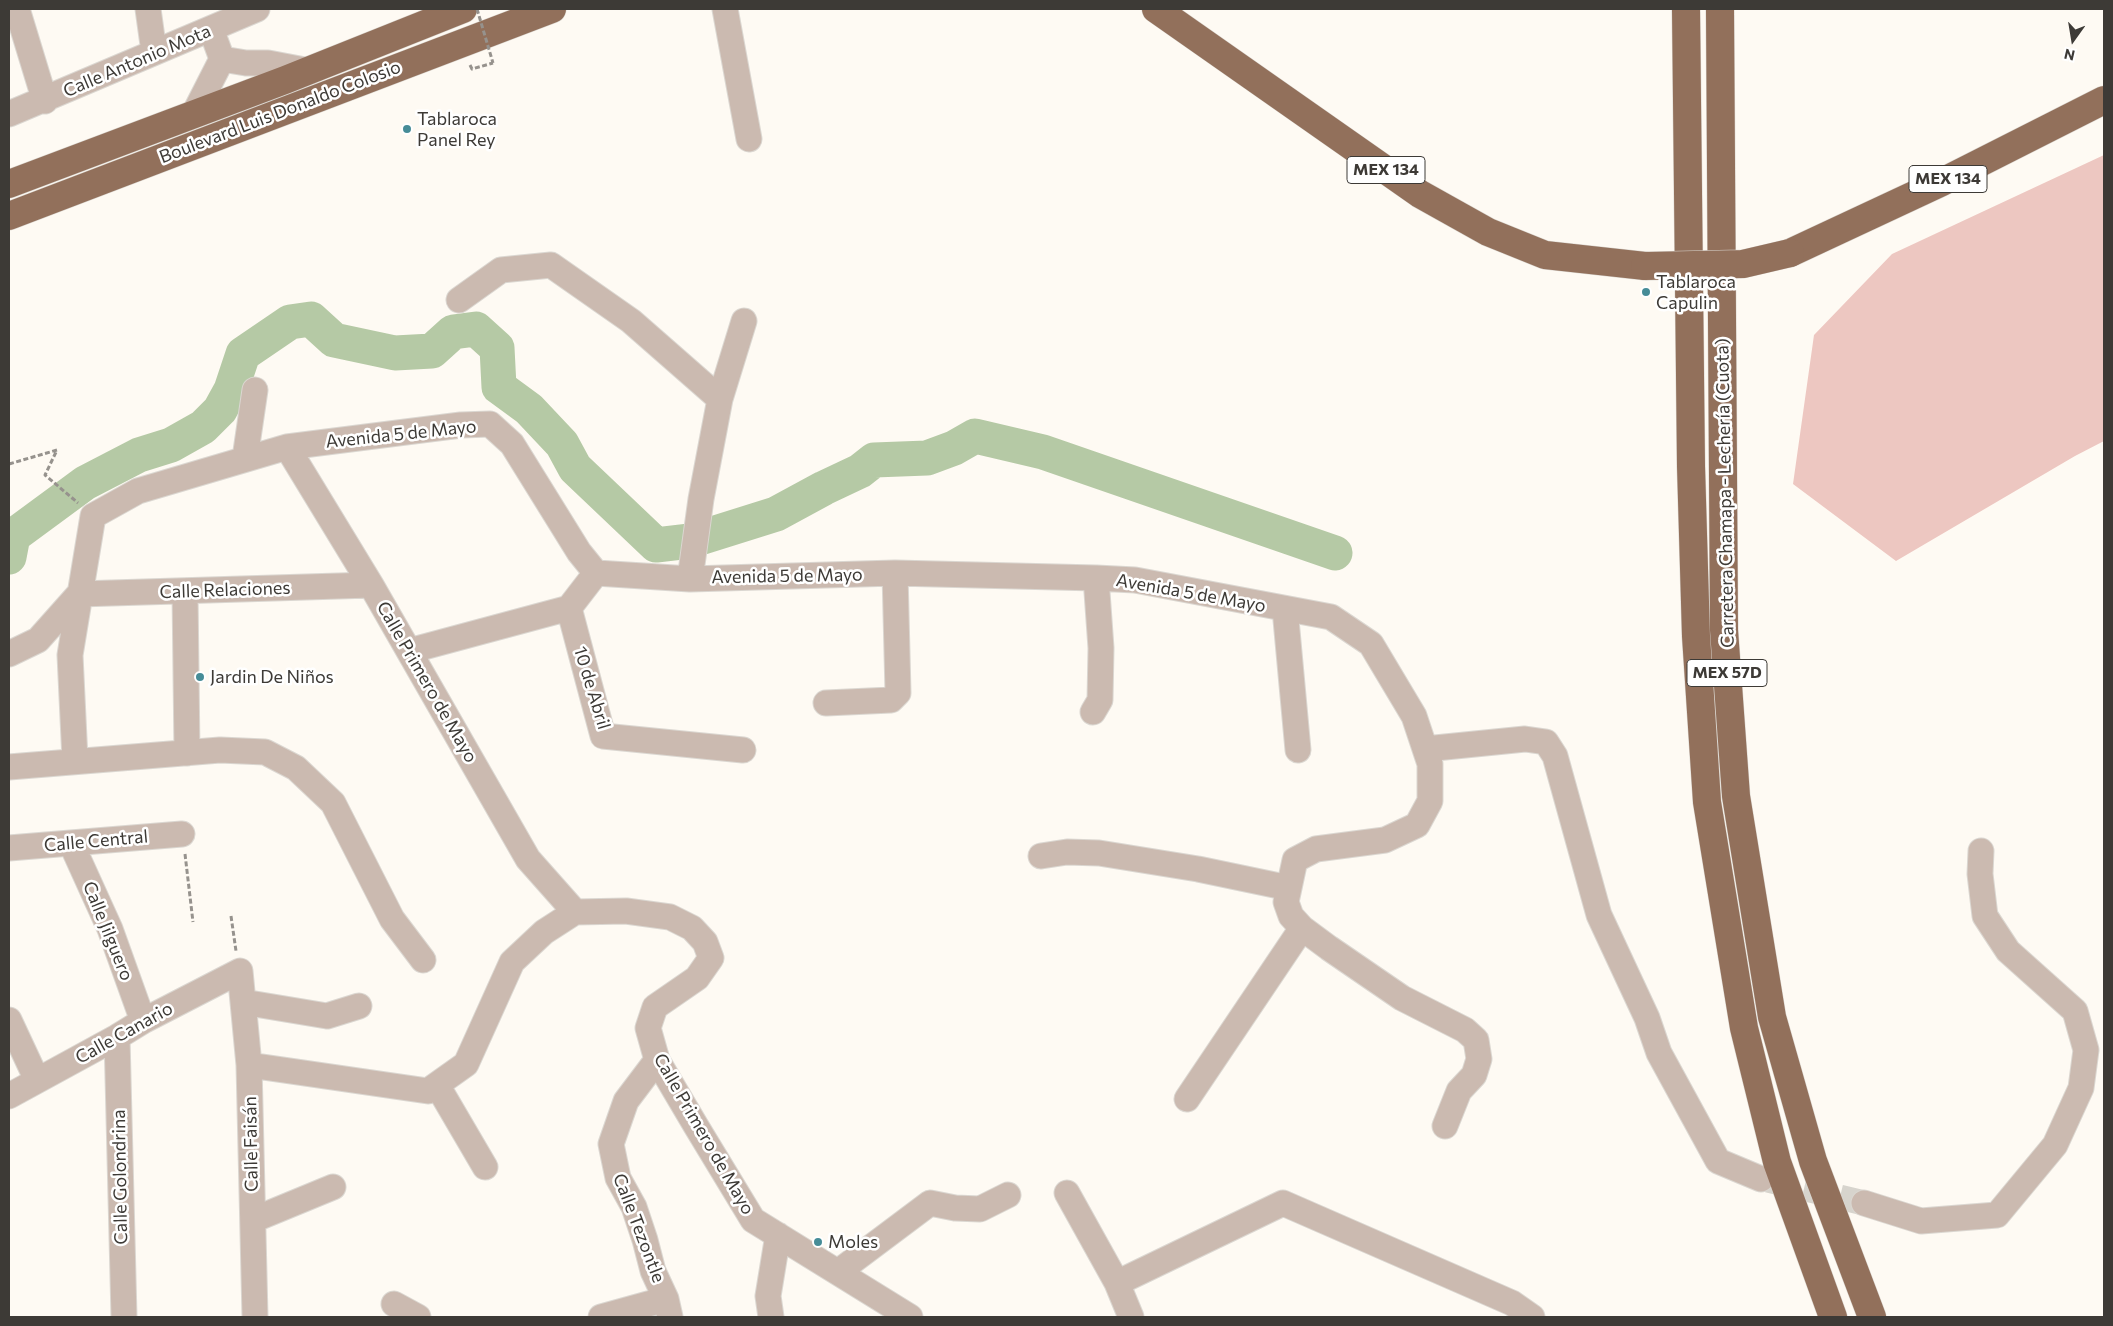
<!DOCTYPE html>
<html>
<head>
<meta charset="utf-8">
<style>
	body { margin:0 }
	#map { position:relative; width:2113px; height:1326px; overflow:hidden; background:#fefaf3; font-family:Commissioner,sans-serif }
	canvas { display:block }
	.frame { position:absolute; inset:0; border:10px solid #3d3a36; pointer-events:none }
	.north { position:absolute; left:2048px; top:15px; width:50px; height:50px; -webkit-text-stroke:4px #fff; paint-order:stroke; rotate:193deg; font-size:14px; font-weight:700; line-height:20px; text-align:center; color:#3d3a36 }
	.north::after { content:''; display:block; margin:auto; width:18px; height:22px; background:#3d3a36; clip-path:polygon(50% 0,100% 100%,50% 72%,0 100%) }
</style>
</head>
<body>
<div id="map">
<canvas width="2113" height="1326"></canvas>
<div class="frame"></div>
<div class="north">N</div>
</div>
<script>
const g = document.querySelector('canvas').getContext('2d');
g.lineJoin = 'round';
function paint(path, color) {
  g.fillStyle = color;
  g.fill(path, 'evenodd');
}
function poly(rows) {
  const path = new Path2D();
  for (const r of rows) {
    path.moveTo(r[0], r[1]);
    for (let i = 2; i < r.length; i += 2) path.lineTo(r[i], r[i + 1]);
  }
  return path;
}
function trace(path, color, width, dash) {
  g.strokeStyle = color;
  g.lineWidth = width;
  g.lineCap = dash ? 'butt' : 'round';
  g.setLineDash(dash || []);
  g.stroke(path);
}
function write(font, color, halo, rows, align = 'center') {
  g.font = font + ' Commissioner,sans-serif';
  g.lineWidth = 5;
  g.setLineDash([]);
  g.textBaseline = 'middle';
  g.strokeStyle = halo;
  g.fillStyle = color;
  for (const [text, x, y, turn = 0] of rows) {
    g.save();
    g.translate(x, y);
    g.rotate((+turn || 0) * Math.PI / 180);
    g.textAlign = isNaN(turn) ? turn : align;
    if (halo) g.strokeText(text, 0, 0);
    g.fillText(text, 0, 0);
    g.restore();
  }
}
const green = poly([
	[2104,155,2104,441,2075,456,1896,561,1793,484,1814,335,1892,254]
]);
const river = poly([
	[9,557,13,536,85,483,139,455,171,445,203,427,220,410,231,390,243,354,290,322,311,319,334,340,395,353,432,351,453,332,476,329,497,348,499,387,529,409,562,444,575,468,656,545,690,541,776,514,824,488,860,471,874,460,927,458,954,448,975,436,1043,452,1335,553]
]);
const minorTunnel = poly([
	[1768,1180,1864,1203]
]);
const path = poly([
	[470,65,472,69,493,63],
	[9,464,57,450,45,475,78,503],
	[185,854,193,922],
	[231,916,236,951]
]);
const minor = poly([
	[17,9,45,101],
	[148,9,154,52],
	[725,9,749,139],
	[222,59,246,63,268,63,310,71],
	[195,112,222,59,211,29],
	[9,114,257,9],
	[459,300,501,270,551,265,631,321,720,399],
	[287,447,371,585,528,859,575,912],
	[245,458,255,390],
	[596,573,569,608,603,736,743,750],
	[690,579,701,499,720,399,744,321],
	[185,592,187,753],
	[79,594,371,585],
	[1285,609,1298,750],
	[409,651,569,608],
	[9,654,38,640,79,594],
	[826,703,891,700,898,693,895,573],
	[1093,712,1100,700,1101,648,1096,578],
	[1425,749,1525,739,1546,742,1555,756,1599,915,1647,1018,1659,1053,1718,1161,1761,1179],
	[75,760,70,655,93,516,138,491,287,447,461,425,490,424,512,444,579,552,596,573,690,579,895,573,1096,578,1135,580,1331,617,1371,644,1414,716,1430,764,1430,801,1417,825,1385,840,1316,849,1295,860,1286,902,1291,916,1302,928,1329,948,1402,998,1465,1030,1476,1040,1479,1059,1474,1075,1459,1091,1445,1126],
	[9,767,220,750,265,752,296,768,333,803,392,919,423,960],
	[71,843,110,929,143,1021],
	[9,848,182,834],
	[1041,856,1067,852,1099,853,1198,869,1289,888],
	[243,1002,327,1016,359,1006],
	[9,1020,37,1080],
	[117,1037,124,1317],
	[657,1060,626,1101,611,1144,618,1178,634,1207,645,1240,653,1271,666,1299,670,1317],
	[249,1065,428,1091,466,1064,512,962,544,932,575,912,626,911,670,917,692,928,705,942,711,958,697,978,655,1007,648,1028,657,1060,696,1126,753,1220,910,1317],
	[437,1085,485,1167],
	[9,1096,117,1037,143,1021,240,971,249,1065,255,1317],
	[1187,1099,1302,928],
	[1067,1193,1117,1283,1131,1317],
	[1864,1203,1921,1221,1997,1215,2055,1145,2081,1088,2086,1050,2075,1011,2008,951,1985,916,1980,874,1981,851],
	[253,1220,333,1187],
	[838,1272,930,1203,955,1208,980,1209,1008,1195],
	[1117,1283,1283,1203,1512,1303,1532,1317],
	[394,1304,418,1317],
	[601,1317,666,1299],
	[771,1317,768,1296,778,1235]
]);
const highway = poly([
	[1156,9,1420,194,1488,232,1545,255,1645,266],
	[1686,9,1691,466,1696,636,1707,802,1744,1028,1777,1162,1833,1317],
	[1720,9,1724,630,1736,796,1772,1017,1813,1161,1872,1317],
	[9,184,285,80,463,9],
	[9,216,552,9],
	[1790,253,1942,182,2104,100]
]);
const pathBridge = poly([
	[477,9,493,63]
]);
const highwayBridge = poly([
	[1645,266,1743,264,1790,253]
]);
const markers = [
	[407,129,5,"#468c97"],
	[1646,292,5,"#468c97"],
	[200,677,5,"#468c97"],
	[818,1242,5,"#468c97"]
];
const shields = [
	[1386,170,78],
	[1948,179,78],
	[1727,673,80]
];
const shieldNames = [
	["MEX 134",1386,170],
	["MEX 134",1948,179],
	["MEX 57D",1727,673]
];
const streetNames = [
	["Calle Antonio Mota",137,61,-23],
	["Boulevard Luis Donaldo Colosio",280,112,-21],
	["Avenida 5 de Mayo",401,434,-6],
	["Carretera Chamapa - Lechería (Cuota)",1725,493,-91],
	["Avenida 5 de Mayo",787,576,-1],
	["Calle Relaciones",225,590,-2],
	["Avenida 5 de Mayo",1191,593,10],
	["Calle Primero de Mayo",427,682,60],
	["10 de Abril",592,688,73],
	["Calle Central",96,841,-5],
	["Calle Jilguero",108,931,68],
	["Calle Canario",124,1033,-29],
	["Calle Primero de Mayo",704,1134,60],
	["Calle Faisán",251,1144,-91],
	["Calle Golondrina",120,1177,-91],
	["Calle Tezontle",639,1228,69]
];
const poiNames = [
	["Tablaroca",417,119],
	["Panel Rey",417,140],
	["Tablaroca",1656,282],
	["Capulin",1656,303],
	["Jardin De Niños",210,677],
	["Moles",828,1242]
];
paint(green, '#edc7c1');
trace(river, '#b5c9a5', 35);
trace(minorTunnel, '#d7d4cd', 25, [25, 12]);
trace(minor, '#dbd7d1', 27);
trace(highway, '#dbd7d1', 29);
trace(path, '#96928d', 3, [5, 2.5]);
trace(minor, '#cbbab0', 25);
trace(highway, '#92705b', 28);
trace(highwayBridge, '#dbd7d1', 29, []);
trace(pathBridge, '#96928d', 3, [5, 2.5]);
trace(highwayBridge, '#92705b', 28);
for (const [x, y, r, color] of markers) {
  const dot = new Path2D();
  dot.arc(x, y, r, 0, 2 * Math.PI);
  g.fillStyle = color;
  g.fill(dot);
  trace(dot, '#fff', 2);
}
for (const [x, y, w] of shields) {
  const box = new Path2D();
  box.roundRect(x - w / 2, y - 13.5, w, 27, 4);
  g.fillStyle = '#fff';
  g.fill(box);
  trace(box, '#3d3a36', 1);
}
write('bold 16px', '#3d3a36', null, shieldNames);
write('18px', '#3d3a36', '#fff', streetNames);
write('18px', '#3d3a36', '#fff', poiNames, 'left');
</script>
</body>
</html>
